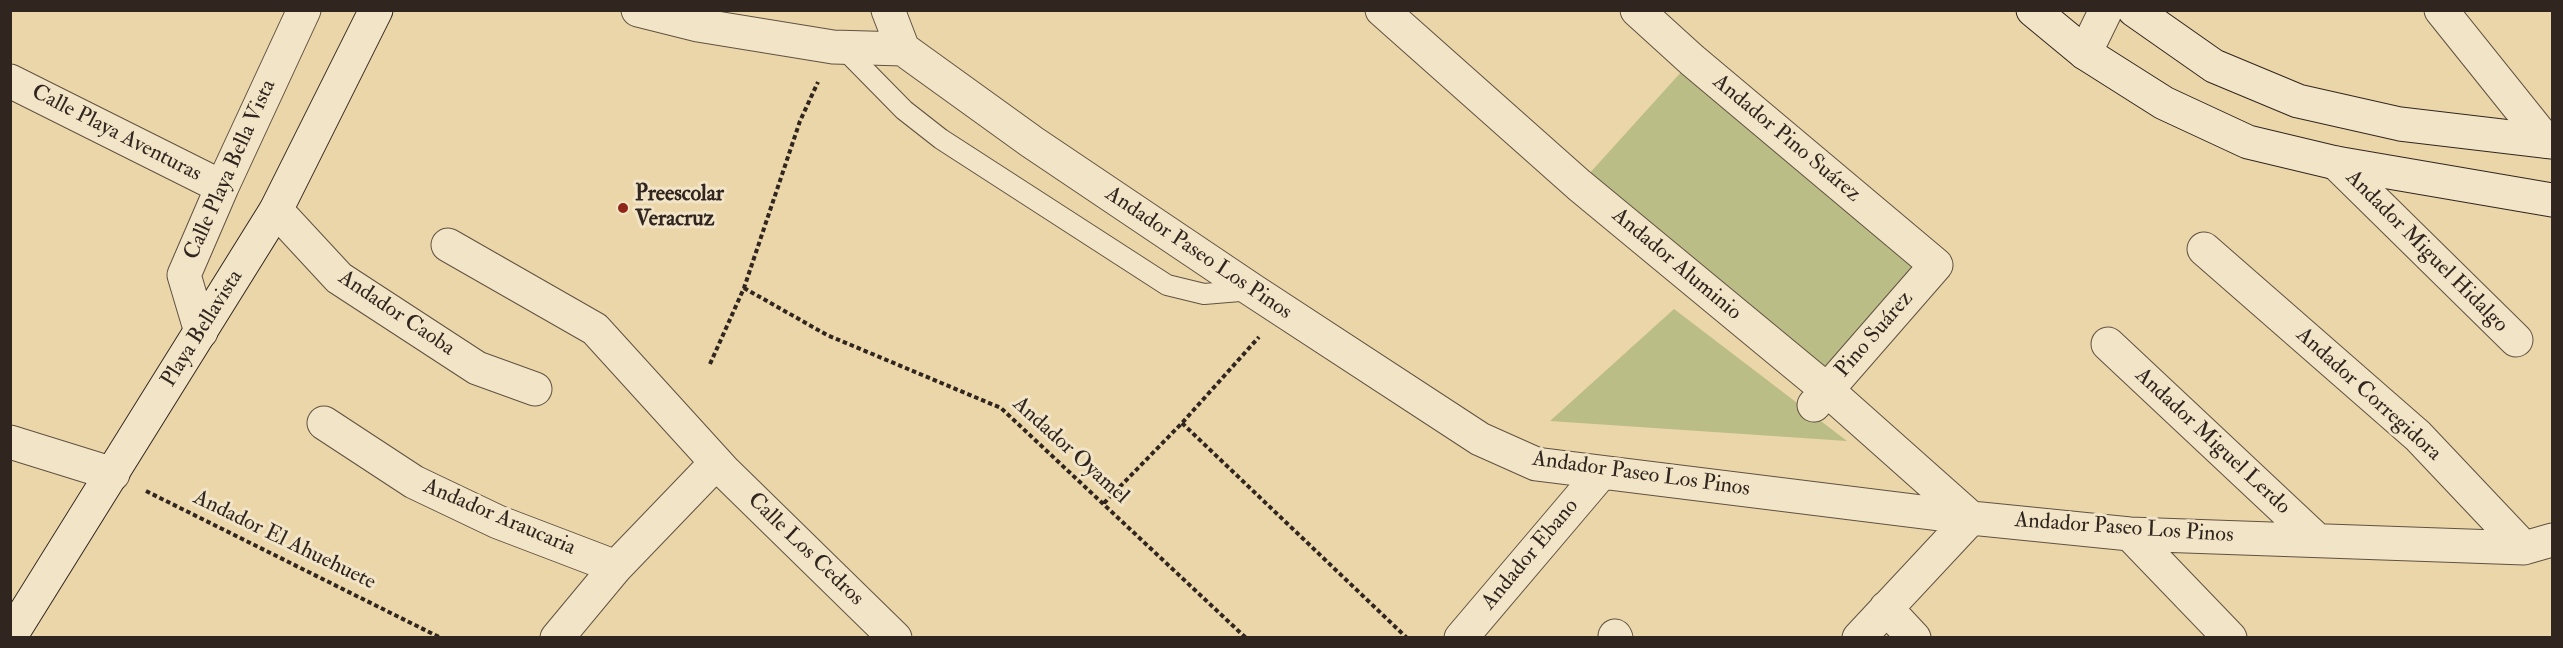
<!DOCTYPE html>
<html>
<head>
<meta charset="utf-8">
<style>
	body { margin:0 }
	#map { position:relative; width:2563px; height:648px; overflow:hidden; background:#ebd6a9; font-family:"IM FELL Double Pica",serif }
	canvas { display:block }
	.frame { position:absolute; inset:0; border:12px solid #31261f; pointer-events:none }
</style>
</head>
<body>
<div id="map">
<canvas width="2563" height="648"></canvas>
<div class="frame"></div>
</div>
<script>
const g = document.querySelector('canvas').getContext('2d');
g.lineJoin = 'round';
function paint(path, color) {
  g.fillStyle = color;
  g.fill(path, 'evenodd');
}
function poly(rows) {
  const path = new Path2D();
  for (const r of rows) {
    path.moveTo(r[0], r[1]);
    for (let i = 2; i < r.length; i += 2) path.lineTo(r[i], r[i + 1]);
  }
  return path;
}
function trace(path, color, width, dash) {
  g.strokeStyle = color;
  g.lineWidth = width;
  g.lineCap = dash ? 'butt' : 'round';
  g.setLineDash(dash || []);
  g.stroke(path);
}
function write(font, color, halo, rows, align = 'center') {
  g.font = font + ' "IM FELL Double Pica",serif';
  g.lineWidth = 6;
  g.setLineDash([]);
  g.textBaseline = 'middle';
  g.strokeStyle = halo;
  g.fillStyle = color;
  for (const [text, x, y, turn = 0] of rows) {
    g.save();
    g.translate(x, y);
    g.rotate((+turn || 0) * Math.PI / 180);
    g.textAlign = isNaN(turn) ? turn : align;
    if (halo) g.strokeText(text, 0, 0);
    g.fillText(text, 0, 0);
    g.restore();
  }
}
const green = poly([
	[1692,60,1936,265,1827,390,1579,185],
	[1674,309,1847,441,1550,421]
]);
const path = poly([
	[744,288,827,335,1001,408,1246,638],
	[710,364,744,288,800,121,818,82],
	[1182,423,1407,638],
	[146,491,441,638],
	[1104,503,1182,423,1259,337]
]);
const lane = poly([
	[843,48,904,110,941,139,1167,285,1204,294,1252,290]
]);
const street = poly([
	[638,10,698,25,833,47,903,49,1032,142,1252,290,1480,439,1536,464,1971,518,2130,534,2524,548,2552,540],
	[888,10,903,49],
	[1382,10,1579,185,1827,390,1971,518,1859,638],
	[1637,10,1692,60,1936,265,1814,405],
	[2441,10,2546,141],
	[2085,53,2106,10],
	[10,81,222,187],
	[2336,163,2516,340],
	[276,210,339,278,477,368,535,389],
	[448,245,595,329,726,473],
	[2204,249,2418,436,2524,548],
	[201,332,184,275,222,187,304,10],
	[2108,344,2317,540],
	[324,423,414,482,498,522,616,567],
	[10,442,113,474],
	[2130,534,2230,638],
	[1886,608,1914,638],
	[1615,636,1616,638],
	[557,638,616,567,716,463,895,638],
	[1461,638,1601,473]
]);
const secondary = poly([
	[2033,10,2085,53,2164,103,2248,142,2336,163,2552,200],
	[2134,10,2214,66,2298,101,2400,124,2552,142],
	[10,637,276,210,376,10]
]);
const markers = [
	[623,208,6,"#8f2418"]
];
const streetNames = [
	["Calle Playa Aventuras",116,134,27],
	["Andador Pino Suárez",1786,139,40],
	["Calle Playa Bella Vista",231,170,-66],
	["Andador Miguel Hidalgo",2426,252,45],
	["Andador Paseo Los Pinos",1198,254,34],
	["Andador Aluminio",1676,265,40],
	["Andador Caoba",396,314,34],
	["Playa Bellavista",203,329,-58],
	["Pino Suárez",1875,335,-49],
	["Andador Corregidora",2368,395,42],
	["Andador Miguel Lerdo",2212,442,43],
	["Andador Oyamel",1070,451,42],
	["Andador Paseo Los Pinos",1641,475,8],
	["Andador Araucaria",499,518,23],
	["Andador Paseo Los Pinos",2124,529,4],
	["Andador El Ahuehuete",284,541,26],
	["Calle Los Cedros",805,550,44],
	["Andador Ebano",1531,555,-50]
];
const poiNames = [
	["Preescolar",635,195],
	["Veracruz",635,220]
];
paint(green, '#bbbd86');
trace(lane, '#605242', 22);
trace(street, '#605242', 35);
trace(secondary, '#31261f', 35);
trace(path, '#31261f', 4, [4.5, 3]);
trace(lane, '#f2e4c7', 20);
trace(street, '#f2e4c7', 33);
trace(secondary, '#f2e4c7', 33);
for (const [x, y, r, color] of markers) {
  const dot = new Path2D();
  dot.arc(x, y, r, 0, 2 * Math.PI);
  g.fillStyle = color;
  g.fill(dot);
  trace(dot, '#f2e4c7', 2);
}
write('22px', '#31261f', '#f2e4c7', streetNames);
write('bold 22px', '#31261f', '#f2e4c7', poiNames, 'left');
</script>
</body>
</html>
